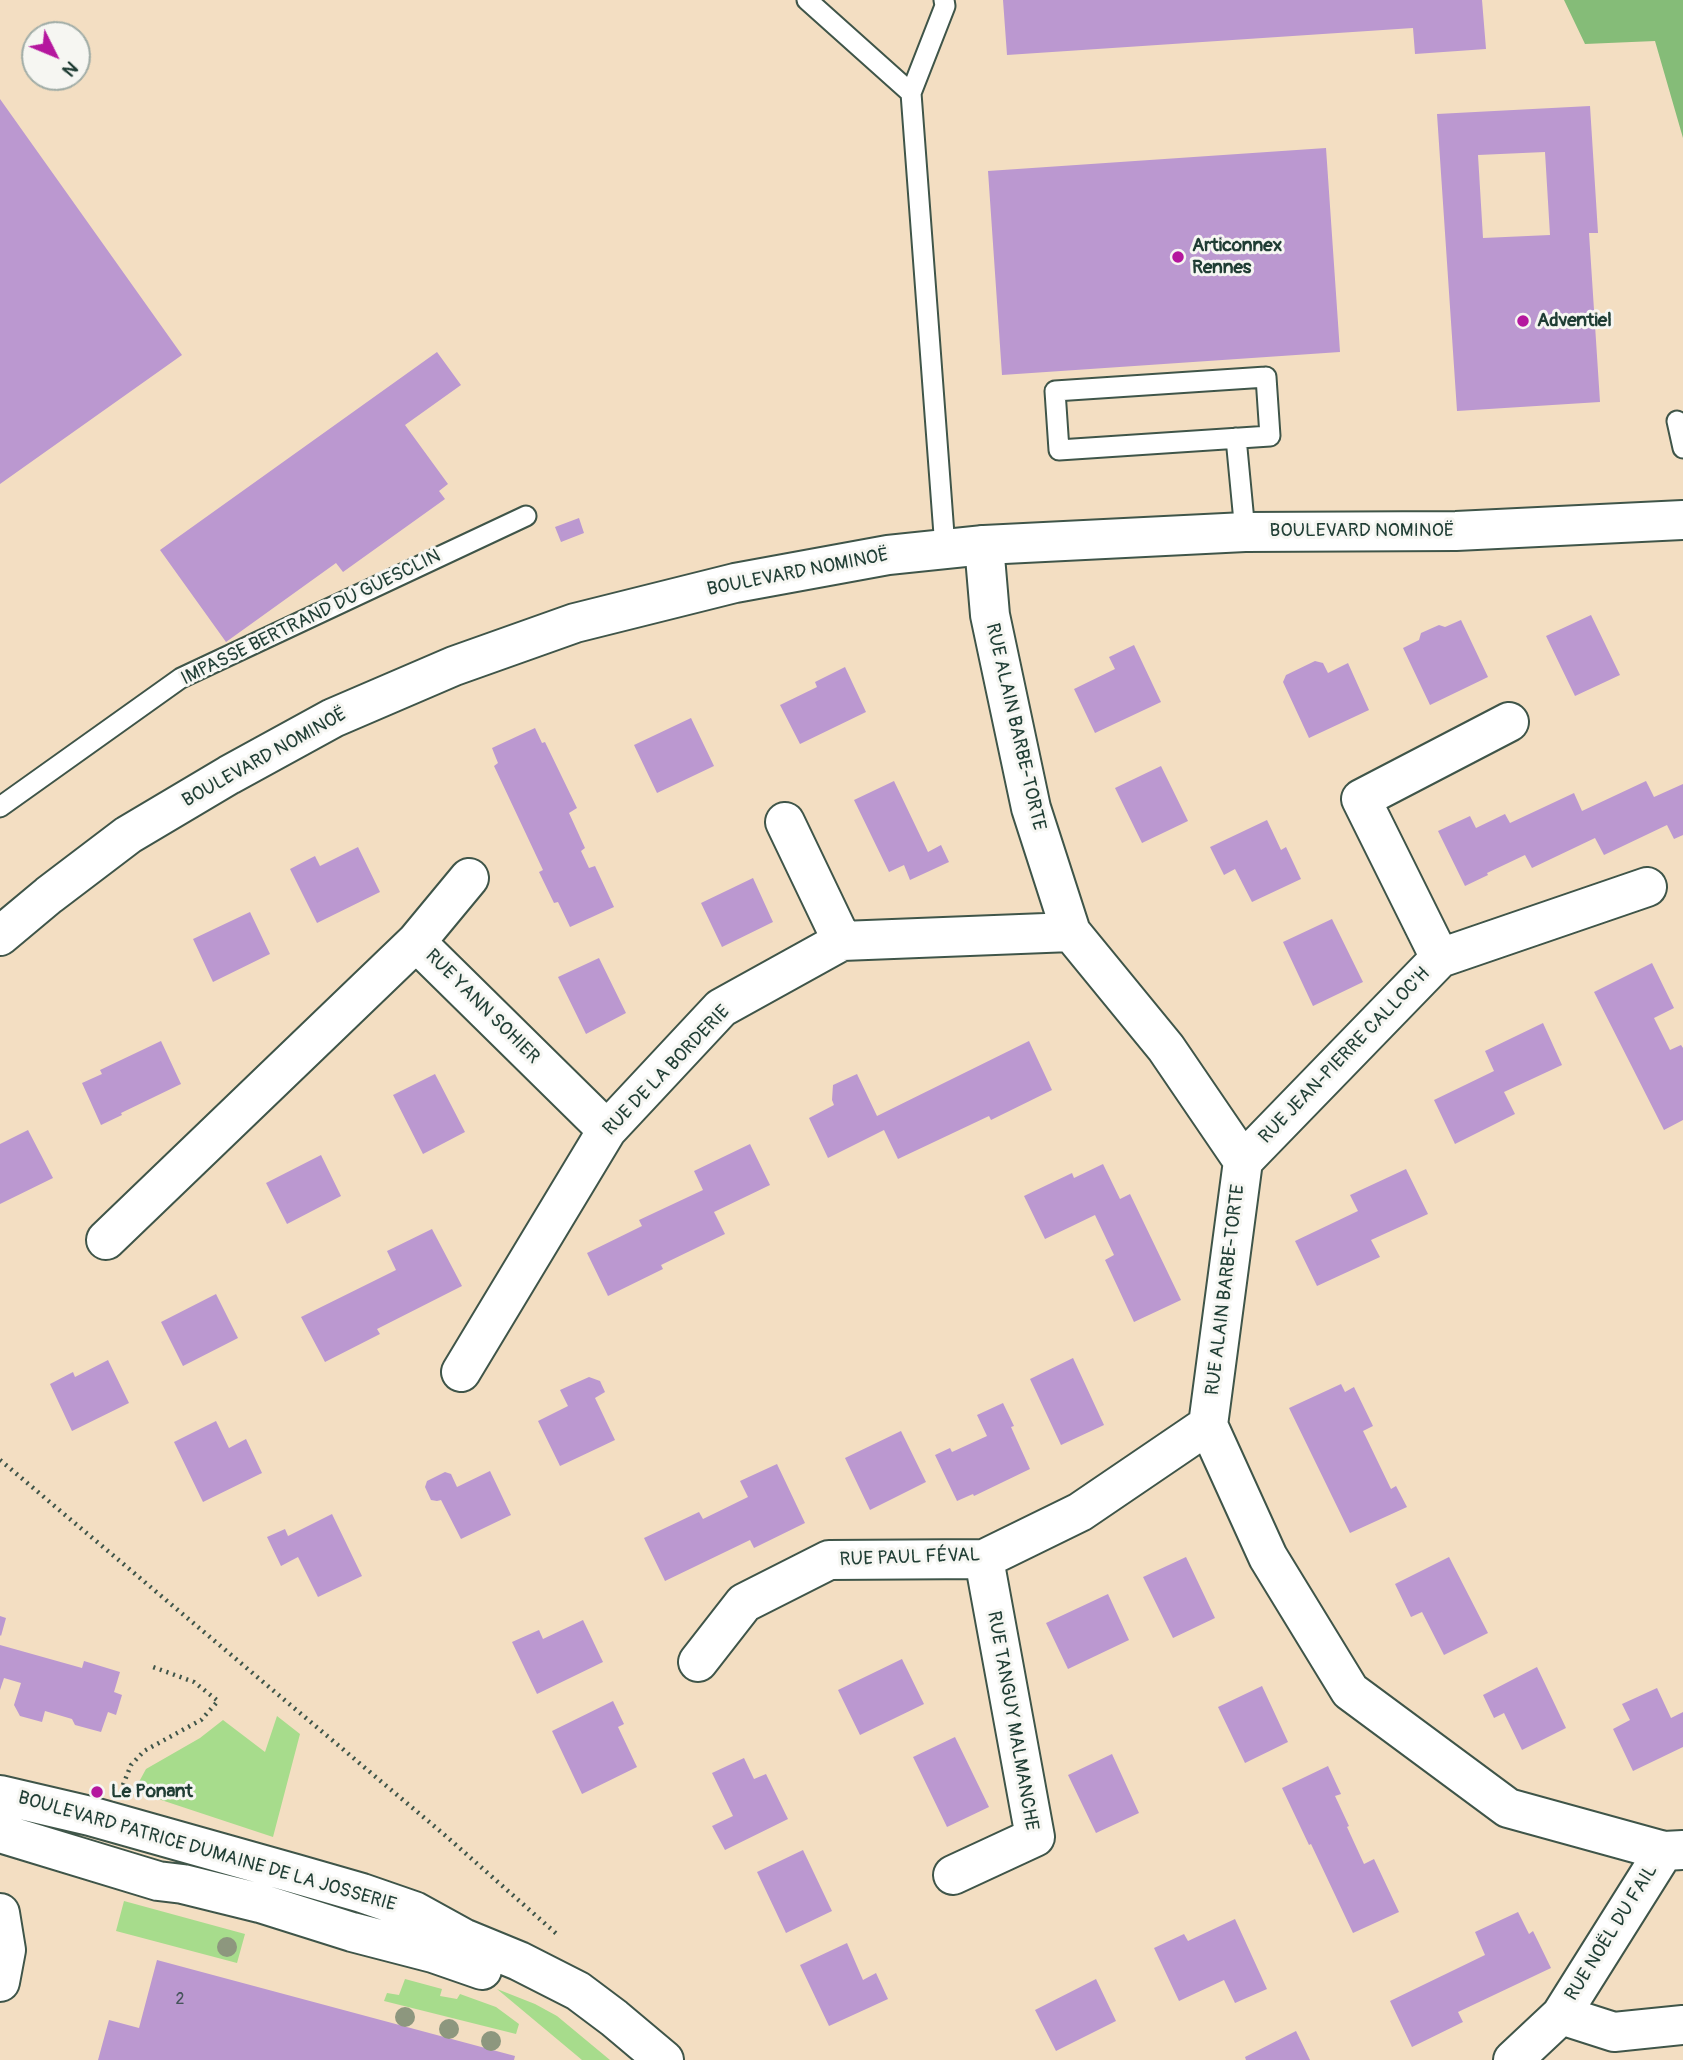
<!DOCTYPE html>
<html>
<head>
<meta charset="utf-8">
<style>
	body { margin:0 }
	#map { position:relative; width:1683px; height:2060px; overflow:hidden; background:#f3dec2; font-family:Pangolin,sans-serif }
	canvas { display:block }
	.north { position:absolute; left:21px; top:21px; width:70px; height:70px; box-sizing:border-box; background:#f6f6f2; border:2px solid #a0aca6; border-radius:50%; rotate:133deg; font-size:19px; font-weight:700; line-height:28px; text-align:center; color:#1f3d34 }
	.north::after { content:''; display:block; margin:auto; width:24px; height:32px; background:#b5179e; clip-path:polygon(50% 0,100% 100%,50% 72%,0 100%) }
</style>
</head>
<body>
<div id="map">
<canvas width="1683" height="2060"></canvas>
<div class="north">N</div>
</div>
<script>
const g = document.querySelector('canvas').getContext('2d');
g.lineJoin = 'round';
function paint(path, color) {
  g.fillStyle = color;
  g.fill(path, 'evenodd');
}
function poly(rows) {
  const path = new Path2D();
  for (const r of rows) {
    path.moveTo(r[0], r[1]);
    for (let i = 2; i < r.length; i += 2) path.lineTo(r[i], r[i + 1]);
  }
  return path;
}
function trace(path, color, width, dash) {
  g.strokeStyle = color;
  g.lineWidth = width;
  g.lineCap = dash ? 'butt' : 'round';
  g.setLineDash(dash || []);
  g.stroke(path);
}
function write(font, color, halo, rows, align = 'center') {
  g.font = font + ' Pangolin,sans-serif';
  g.lineWidth = 6;
  g.setLineDash([]);
  g.textBaseline = 'middle';
  g.strokeStyle = halo;
  g.fillStyle = color;
  for (const [text, x, y, turn = 0] of rows) {
    g.save();
    g.translate(x, y);
    g.rotate((+turn || 0) * Math.PI / 180);
    g.textAlign = isNaN(turn) ? turn : align;
    if (halo) g.strokeText(text, 0, 0);
    g.fillText(text, 0, 0);
    g.restore();
  }
}
const green = poly([
	[277,1716,300,1734,273,1837,134,1791,146,1769,200,1738,223,1720,265,1752],
	[124,1901,245,1934,237,1963,116,1931],
	[405,1979,442,1989,440,1996,457,1999,460,1994,496,2007,519,2024,516,2034,384,2001,387,1993,399,1995],
	[497,1989,535,2004,557,2016,610,2060,582,2060]
]);
const forest = poly([
	[1564,0,1683,0,1683,138,1655,41,1585,44]
]);
const building = poly([
	[1003,0,1482,0,1486,49,1415,54,1413,28,1007,55],
	[0,99,182,355,0,484],
	[1590,106,1598,233,1589,233,1600,402,1457,411,1437,114],
	[1545,152,1550,235,1483,238,1478,155],
	[1326,148,1340,352,1002,375,988,171],
	[437,352,461,385,405,425,448,484,439,491,445,499,343,572,336,563,226,642,160,550],
	[579,518,584,533,561,542,555,527],
	[1591,615,1620,675,1575,696,1546,636],
	[1461,620,1488,677,1430,705,1403,648,1419,640,1421,633,1439,625,1445,627],
	[1134,645,1161,702,1095,733,1074,689,1115,669,1109,657],
	[1315,661,1323,663,1328,673,1348,663,1369,710,1309,738,1283,682,1286,675],
	[845,667,866,712,800,744,780,705,817,687,815,682],
	[691,718,714,766,657,793,634,745],
	[535,728,542,743,545,742,577,808,569,813,585,848,581,851,589,868,595,866,614,907,570,927,558,902,554,903,539,872,543,870,494,766,498,763,492,748],
	[1161,766,1188,821,1142,843,1115,788],
	[894,781,928,852,941,845,949,862,910,880,904,865,889,872,854,800],
	[1646,781,1654,797,1683,784,1683,835,1674,839,1667,825,1604,855,1595,838,1532,868,1525,855,1487,873,1488,875,1465,886,1438,831,1470,816,1476,828,1505,814,1510,823,1574,793,1582,811],
	[1267,820,1281,850,1286,847,1301,879,1252,902,1235,869,1224,875,1210,847],
	[358,847,380,892,317,923,290,869,315,856,320,866],
	[753,878,773,922,722,947,701,903],
	[250,912,270,954,213,982,193,939],
	[1332,919,1363,982,1313,1006,1283,942],
	[599,958,626,1013,586,1034,558,977],
	[1652,963,1674,1008,1654,1018,1670,1050,1681,1045,1683,1048,1683,1120,1664,1130,1594,992],
	[1543,1023,1562,1065,1504,1092,1515,1114,1455,1144,1434,1100,1494,1071,1485,1051],
	[161,1041,181,1084,121,1113,122,1115,101,1125,82,1083,102,1074,100,1070],
	[1029,1041,1052,1090,991,1120,989,1116,898,1159,884,1130,828,1158,809,1118,834,1105,832,1100,833,1085,857,1074,877,1116],
	[435,1074,465,1132,423,1154,393,1095],
	[28,1130,53,1178,0,1204,0,1144],
	[750,1144,770,1185,714,1212,725,1234,661,1265,663,1269,608,1296,587,1253,642,1226,639,1220,703,1190,694,1171],
	[321,1155,341,1196,287,1224,266,1183],
	[1103,1164,1120,1199,1130,1194,1181,1300,1134,1322,1105,1260,1114,1255,1095,1215,1045,1239,1024,1196,1072,1173,1074,1178],
	[1406,1169,1428,1214,1371,1240,1380,1257,1317,1286,1295,1241,1358,1211,1350,1195],
	[432,1229,462,1286,377,1329,380,1334,325,1362,301,1317,396,1270,387,1251],
	[216,1294,238,1338,183,1366,161,1322],
	[1073,1358,1104,1425,1061,1445,1030,1379],
	[108,1360,129,1403,72,1431,50,1384,73,1372,75,1377],
	[589,1377,600,1381,605,1392,595,1398,615,1440,560,1466,538,1421,568,1406,560,1390],
	[1341,1384,1345,1392,1354,1387,1373,1426,1363,1431,1391,1489,1396,1486,1407,1507,1350,1533,1289,1408],
	[1003,1403,1014,1426,1011,1427,1030,1469,974,1496,973,1494,957,1501,935,1455,950,1448,952,1452,987,1436,977,1415],
	[216,1421,229,1448,246,1439,262,1473,203,1502,174,1442],
	[901,1431,926,1482,870,1510,845,1458],
	[777,1464,805,1523,754,1548,750,1540,665,1581,644,1538,699,1512,703,1519,748,1497,740,1481],
	[490,1471,511,1515,461,1539,441,1500,437,1501,431,1500,425,1487,427,1481,445,1472,451,1474,457,1487],
	[332,1514,362,1576,318,1597,298,1557,281,1566,267,1537,285,1529,288,1536],
	[1186,1557,1215,1618,1173,1638,1143,1577],
	[1449,1557,1488,1633,1444,1655,1422,1612,1411,1617,1395,1584],
	[1108,1594,1129,1640,1068,1669,1046,1623],
	[0,1616,6,1618,1,1636,0,1635],
	[583,1620,603,1662,537,1694,512,1642,539,1630,543,1639],
	[0,1645,82,1668,84,1661,120,1672,114,1692,122,1695,116,1715,108,1712,101,1732,75,1725,72,1719,45,1711,42,1722,20,1716,14,1705,21,1683,4,1678,0,1690],
	[902,1659,924,1704,860,1735,838,1690],
	[1537,1667,1566,1728,1522,1750,1504,1713,1494,1718,1483,1695],
	[1262,1686,1288,1742,1245,1763,1218,1707],
	[1657,1688,1671,1718,1683,1712,1683,1747,1633,1771,1613,1729,1630,1720,1622,1704],
	[613,1701,624,1724,618,1727,637,1767,582,1794,552,1731],
	[955,1737,989,1807,947,1827,913,1757],
	[1112,1754,1139,1813,1096,1833,1068,1775],
	[744,1758,754,1779,766,1774,788,1819,725,1850,712,1826,733,1816,712,1773],
	[1328,1766,1341,1794,1335,1796,1349,1826,1347,1827,1364,1864,1374,1859,1399,1912,1353,1933,1311,1844,1309,1845,1282,1788],
	[803,1850,832,1911,786,1933,757,1872],
	[1518,1912,1529,1934,1533,1931,1551,1968,1458,2012,1463,2022,1412,2047,1390,2001,1485,1955,1475,1932],
	[1235,1919,1267,1989,1235,2003,1224,1980,1179,2001,1154,1948,1184,1934,1188,1941],
	[847,1943,863,1980,876,1973,888,1999,829,2026,800,1965],
	[157,1960,515,2056,514,2060,98,2060,109,2020,139,2028],
	[1096,1979,1116,2021,1056,2051,1035,2010],
	[1296,2031,1310,2060,1246,2060,1245,2057]
]);
const path = poly([
	[0,1460,447,1837,559,1936],
	[123,1785,131,1765,144,1751,201,1720,218,1701,194,1682,153,1667]
]);
const lane = poly([
	[807,0,911,93],
	[944,0,945,6,911,93,945,548],
	[1266,377,1270,436,1059,450,1055,391,1266,377],
	[1677,421,1683,448],
	[1236,438,1245,532],
	[0,807,181,678,526,516]
]);
const street = poly([
	[984,545,990,615,1031,808,1071,932,1166,1048,1243,1161,1208,1425,1268,1557,1350,1691,1508,1808,1664,1851,1683,1850],
	[785,822,842,941],
	[469,878,416,942,607,1130],
	[1440,958,1361,799,1509,722],
	[1243,1161,1440,958,1647,887],
	[106,1240,416,942],
	[461,1372,607,1130,721,1008,842,941,1071,932],
	[698,1662,744,1603,829,1560,984,1559,1080,1512,1208,1425],
	[953,1875,1035,1837,984,1559],
	[0,1913,6,1950,0,1982],
	[1561,2015,1614,2032,1683,2025],
	[1513,2060,1561,2015,1664,1851]
]);
const secondary = poly([
	[0,936,49,895,128,835,229,775,333,718,454,666,575,623,735,583,888,555,984,545,1245,532,1456,531,1683,520],
	[0,1795,90,1816,296,1874,362,1893,414,1911,463,1938,519,1961,578,1991,614,2018,664,2060],
	[0,1833,158,1881,183,1884,260,1903,352,1932,433,1953,482,1970]
]);
const trees = [
	[227,1947],
	[405,2017],
	[449,2029],
	[491,2041]
];
const markers = [
	[1178,257,7,"#b5179e"],
	[1523,321,7,"#b5179e"],
	[97,1792,7,"#b5179e"]
];
const numberNames = [
	["2",180,2000]
];
const poiNames = [
	["Articonnex",1192,246],
	["Rennes",1192,268],
	["Adventiel",1537,321],
	["Le Ponant",111,1792]
];
const streetNames = [
	["BOULEVARD NOMINOË",1362,531],
	["BOULEVARD NOMINOË",798,573,-11],
	["IMPASSE BERTRAND DU GUESCLIN",311,618,-26],
	["RUE ALAIN BARBE-TORTE",1015,727,77],
	["BOULEVARD NOMINOË",265,758,-29],
	["RUE YANN SOHIER",482,1007,45],
	["RUE JEAN-PIERRE CALLOC'H",1345,1056,-46],
	["RUE DE LA BORDERIE",667,1071,-46],
	["RUE ALAIN BARBE-TORTE",1226,1290,-83],
	["RUE PAUL FÉVAL",910,1558,-2],
	["RUE TANGUY MALMANCHE",1012,1721,80],
	["BOULEVARD PATRICE DUMAINE DE LA JOSSERIE",207,1852,16],
	["RUE NOËL DU FAIL",1612,1933,-58]
];
paint(green, '#a7dc8c');
paint(forest, '#85bc78');
paint(building, '#bb98d0');
trace(lane, '#3f5549', 23);
trace(street, '#3f5549', 42);
trace(secondary, '#3f5549', 42);
trace(path, '#3f5549', 4.5, [2, 5]);
trace(lane, '#fff', 19);
trace(street, '#fff', 38);
trace(secondary, '#fff', 38);
g.fillStyle = '#8d977e';
for (const [x, y] of trees) {
  g.beginPath();
  g.arc(x, y, 10, 0, 2 * Math.PI);
  g.fill();
}
for (const [x, y, r, color] of markers) {
  const dot = new Path2D();
  dot.arc(x, y, r, 0, 2 * Math.PI);
  g.fillStyle = color;
  g.fill(dot);
  trace(dot, '#f6f6f2', 2.5);
}
write('16px', '#46545b', null, numberNames);
write('bold 19px', '#1f3d34', '#f6f6f2', poiNames, 'left');
write('19px', '#1f3d34', '#f6f6f2', streetNames);
</script>
</body>
</html>
